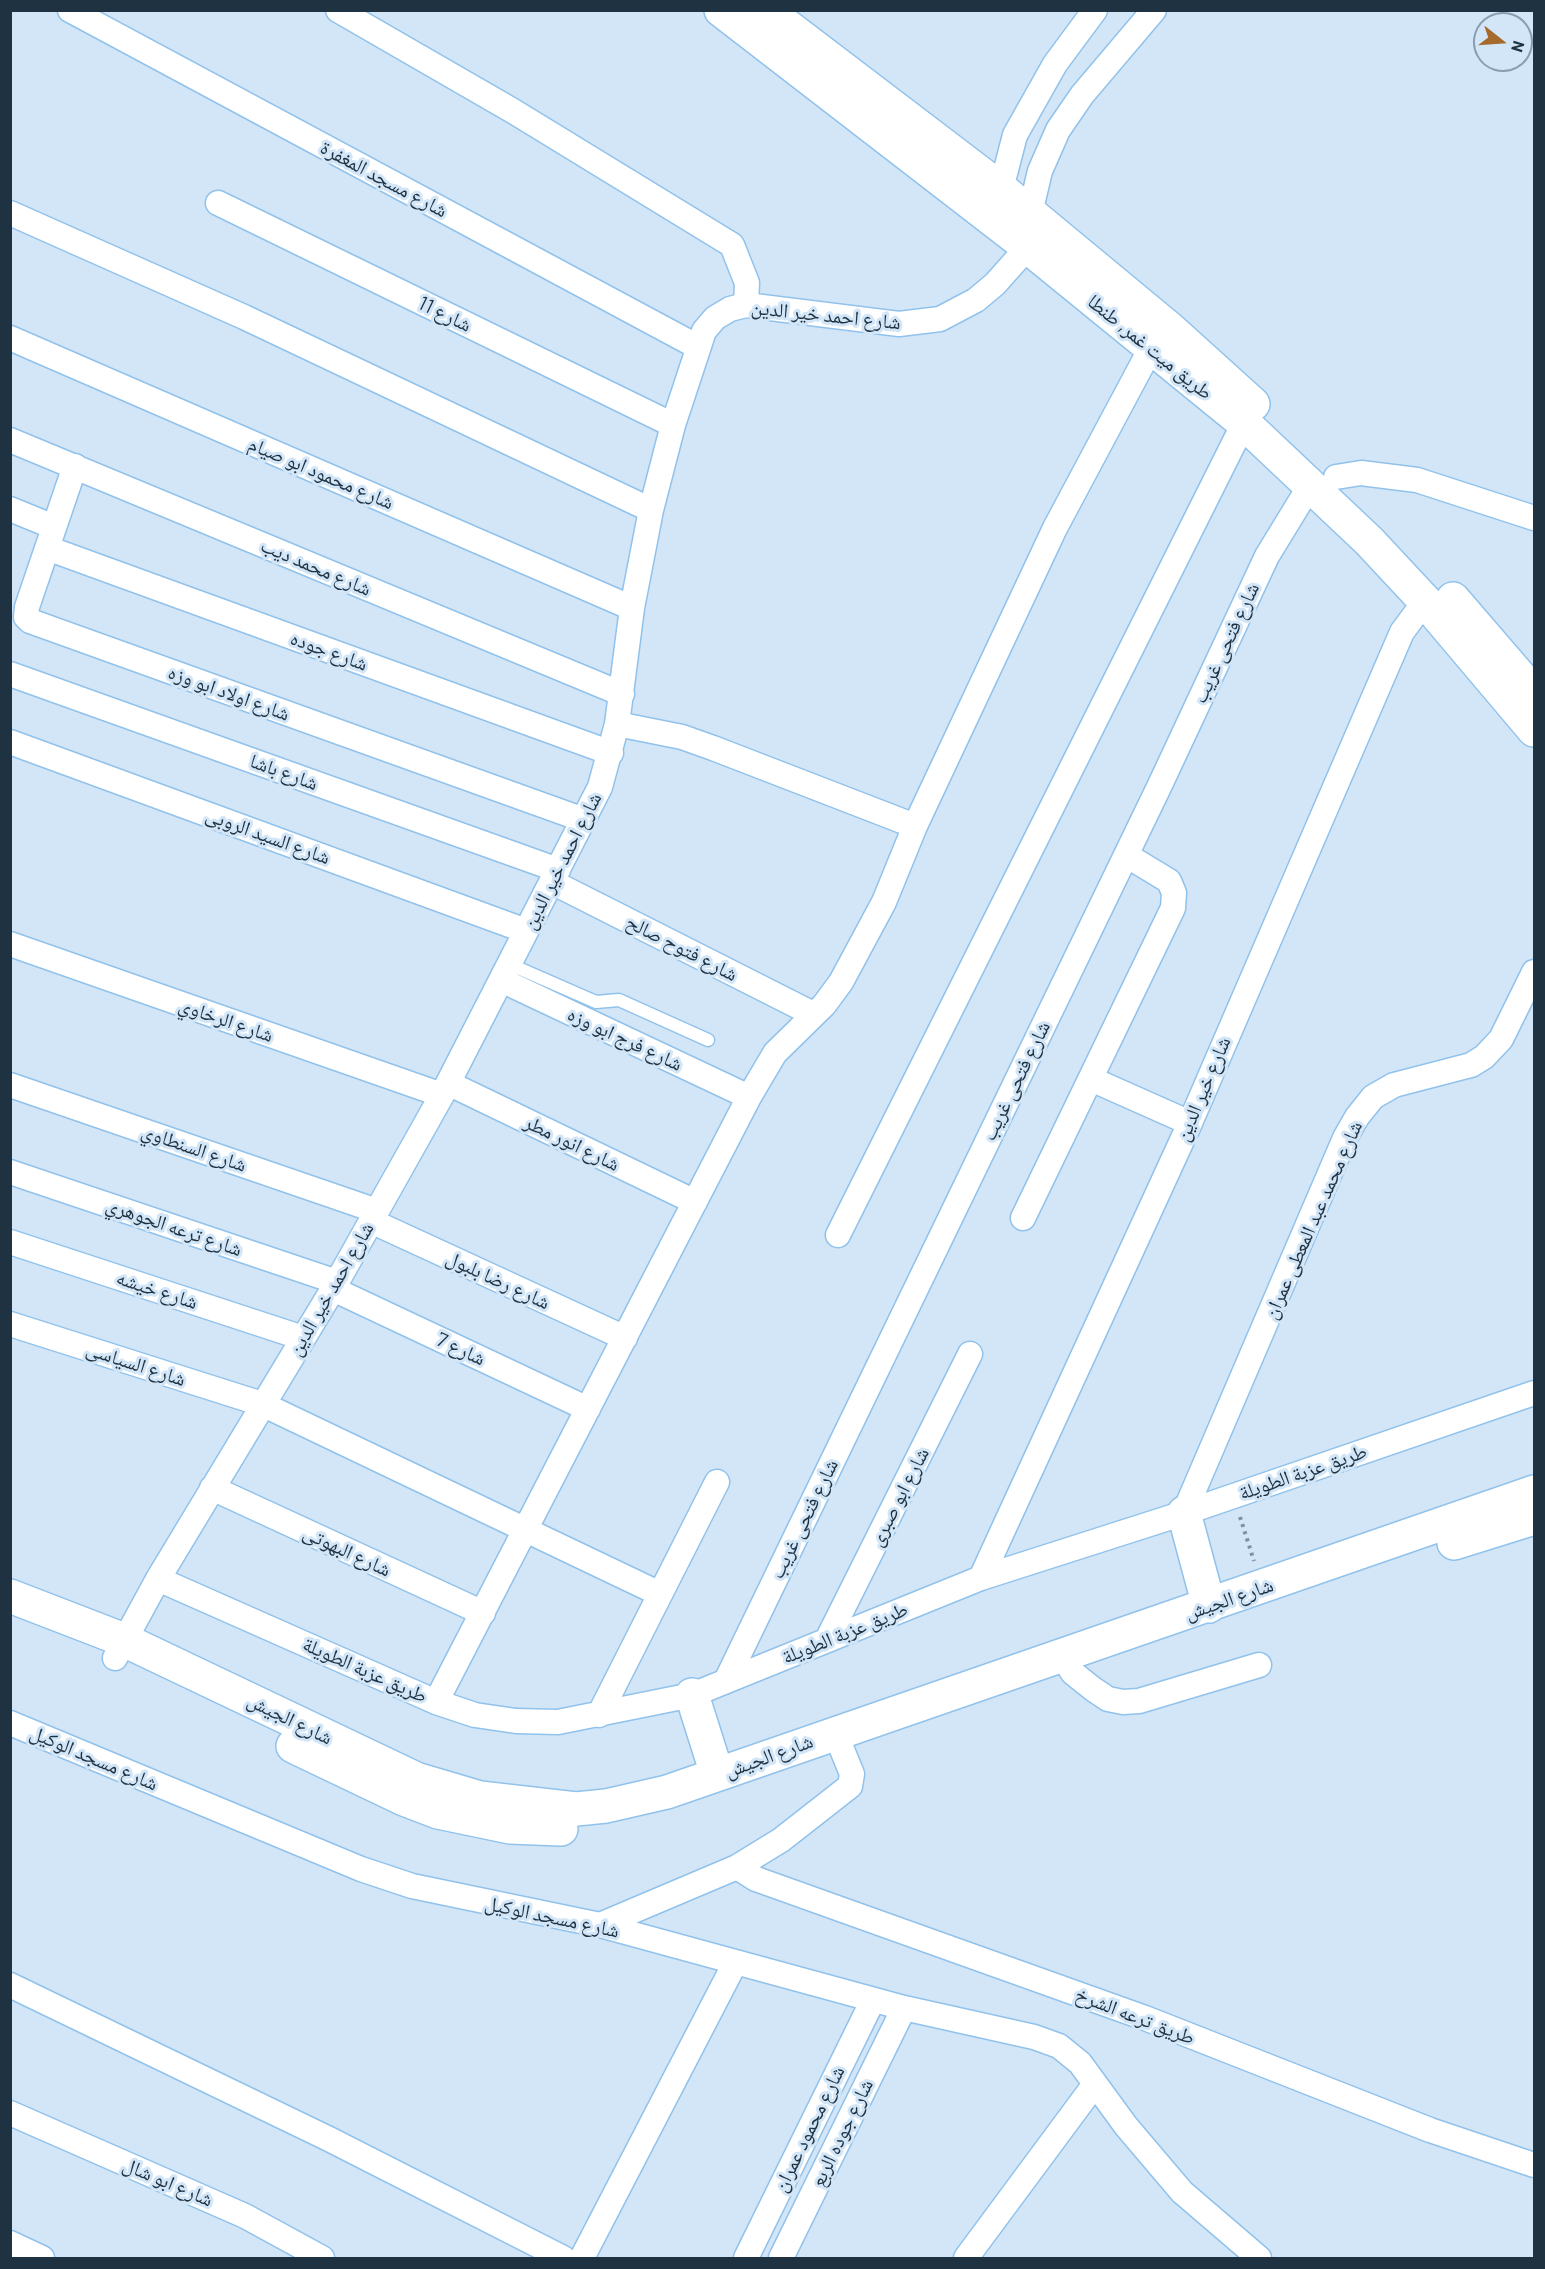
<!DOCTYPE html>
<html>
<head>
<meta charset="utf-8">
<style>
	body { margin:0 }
	#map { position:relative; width:1545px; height:2269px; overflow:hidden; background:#d2e6f7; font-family:Barlow,sans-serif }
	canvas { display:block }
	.frame { position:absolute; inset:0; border:12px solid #1e3242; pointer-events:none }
	.north { position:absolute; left:1473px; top:12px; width:60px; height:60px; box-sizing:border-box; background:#d2e6f7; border:2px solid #8a9eaf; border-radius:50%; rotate:107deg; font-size:16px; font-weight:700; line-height:24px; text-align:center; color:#1e3242 }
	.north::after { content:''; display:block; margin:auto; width:21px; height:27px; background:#a66a2c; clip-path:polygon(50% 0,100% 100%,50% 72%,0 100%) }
</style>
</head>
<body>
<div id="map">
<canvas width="1545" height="2269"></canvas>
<div class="frame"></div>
<div class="north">N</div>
</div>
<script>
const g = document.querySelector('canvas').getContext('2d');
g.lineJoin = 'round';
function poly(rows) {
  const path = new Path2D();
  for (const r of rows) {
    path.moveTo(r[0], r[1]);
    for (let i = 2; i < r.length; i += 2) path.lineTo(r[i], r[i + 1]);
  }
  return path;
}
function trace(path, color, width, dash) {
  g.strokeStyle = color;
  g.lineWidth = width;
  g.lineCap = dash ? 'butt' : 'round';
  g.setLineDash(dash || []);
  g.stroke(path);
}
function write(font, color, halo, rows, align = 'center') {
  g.font = font + ' Barlow,"Noto Naskh Arabic",sans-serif';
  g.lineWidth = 6;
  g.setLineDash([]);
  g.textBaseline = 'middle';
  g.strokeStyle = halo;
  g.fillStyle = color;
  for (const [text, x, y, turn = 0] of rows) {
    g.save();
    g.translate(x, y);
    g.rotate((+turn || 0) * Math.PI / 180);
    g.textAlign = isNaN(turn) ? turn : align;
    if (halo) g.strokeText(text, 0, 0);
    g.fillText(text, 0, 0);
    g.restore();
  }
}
const path = poly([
	[1240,1517,1254,1561]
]);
const service = poly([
	[509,964,596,1002,619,1000,708,1040]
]);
const minor = poly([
	[70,10,698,347],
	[338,10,513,111,732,245,747,283,746,305],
	[1001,189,1015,135,1055,64,1095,10],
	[218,203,673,425],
	[10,213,244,317,651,510],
	[1030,213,1040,171,1058,130,1082,95,1154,10],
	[10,338,632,608],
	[10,440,622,694],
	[75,466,27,607,26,617,30,621,584,820],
	[1336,477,1361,473,1417,480,1534,518],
	[10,509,54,527],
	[47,548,611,753],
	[10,674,558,870],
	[617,724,682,737,713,748,915,826],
	[10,742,526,931],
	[552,882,813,1014],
	[10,944,442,1095],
	[501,980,749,1097],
	[1091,1079,1190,1123],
	[448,1083,695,1202],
	[10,1085,377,1211],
	[10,1172,337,1282],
	[1023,1218,1173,908,1174,893,1169,881,1126,855],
	[371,1221,625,1338],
	[838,1235,1244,423],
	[10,1242,303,1338],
	[333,1289,588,1409],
	[10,1324,262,1404,660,1594],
	[212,1488,483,1613],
	[1184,1513,1345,1138,1357,1117,1373,1097,1394,1085,1471,1065,1484,1057,1501,1039,1534,972],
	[981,1578,1190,1123,1402,632,1425,601],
	[158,1579,436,1702,475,1715,516,1721,558,1722,692,1695,981,1578,1184,1513,1534,1393],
	[827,1640,970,1354],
	[1062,1656,1073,1673,1093,1689,1108,1699,1123,1702,1139,1701,1259,1665],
	[115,1658,158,1579,333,1289,442,1095,600,787,617,724,632,608,651,510,673,425,704,331,715,318,730,309,746,305,899,324,940,319,976,300,995,284,1028,247],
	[726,1681,1159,787,1267,556,1311,484],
	[436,1702,749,1097,775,1053,824,1005,841,982,884,902,915,826,1055,528,1151,348],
	[599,1715,717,1482],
	[10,1723,361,1869,412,1886,600,1925,904,2008,1034,2037,1059,2046,1080,2063,1126,2126,1182,2192,1259,2258],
	[737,1867,756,1879,1145,2018,1430,2130,1534,2165],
	[600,1925,737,1867,781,1840,850,1786,852,1774,841,1747],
	[10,1985,329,2139,563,2258],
	[10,2113,245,2216,322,2258],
	[10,2243,42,2258],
	[582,2258,735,1963],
	[746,2258,873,2000],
	[781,2258,904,2008],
	[966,2258,1095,2084]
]);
const secondary = poly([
	[1184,1513,1209,1606],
	[1454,1543,1534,1518],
	[10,1596,124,1640,416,1779,480,1798,576,1809,606,1806,667,1792,1534,1492],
	[692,1695,717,1774],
	[293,1746,404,1799,438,1812,510,1827,561,1829]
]);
const primary = poly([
	[721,10,1028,247,1244,423,1369,541,1425,601,1534,730],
	[766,10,1001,189,1170,329,1253,404],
	[1453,599,1534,693]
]);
const streetNames = [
	["شارع مسجد المغفرة",384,179,28],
	["شارع 11",445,314,26],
	["شارع احمد خير الدين",826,315,6],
	["طريق ميت غمر, طنطا",1150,347,39],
	["شارع محمود ابو صيام",321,473,23],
	["شارع محمد ديب",316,567,23],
	["شارع فتحى غريب",1226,643,-65],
	["شارع جوده",329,651,20],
	["شارع اولاد ابو وزه",229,693,20],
	["شارع باشا",284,772,20],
	["شارع السيد الروبى",268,836,20],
	["شارع احمد خير الدين",562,861,-63],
	["شارع فتوح صالح",682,948,27],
	["شارع الرخاوي",226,1020,19],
	["شارع فرج ابو وزه",625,1039,25],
	["شارع فتحى غريب",1016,1081,-64],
	["شارع خير الدين",1203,1089,-67],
	["شارع انور مطر",572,1143,26],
	["شارع السنطاوي",194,1148,19],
	["شارع محمد عبد المعطى عمران",1313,1220,-66],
	["شارع ترعه الجوهري",174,1227,19],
	["شارع رضا بلبول",498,1280,25],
	["شارع احمد خير الدين",331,1289,-60],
	["شارع خيشه",157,1290,18],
	["شارع 7",461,1349,25],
	["شارع السياسى",136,1364,18],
	["طريق عزبة الطويلة",1303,1472,-19],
	["شارع ابو صبرى",899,1497,-63],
	["شارع فتحى غريب",804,1519,-64],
	["شارع البهوتى",347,1551,25],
	["شارع الجيش",1229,1599,-19],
	["طريق عزبة الطويلة",845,1633,-22],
	["طريق عزبة الطويلة",365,1670,24],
	["شارع الجيش",290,1719,26],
	["شارع الجيش",769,1756,-20],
	["شارع مسجد الوكيل",94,1758,23],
	["شارع مسجد الوكيل",552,1917,12],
	["طريق ترعه الشرخ",1135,2016,21],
	["شارع محمود عمران",809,2129,-64],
	["شارع جوده الربع",842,2133,-64],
	["شارع ابو شال",168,2182,23]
];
trace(service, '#91c2eb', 15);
trace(minor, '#91c2eb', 27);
trace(secondary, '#91c2eb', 36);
trace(primary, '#91c2eb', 36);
trace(path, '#7d91a2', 4, [3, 4.5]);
trace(service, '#fff', 12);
trace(minor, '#fff', 24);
trace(secondary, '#fff', 33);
trace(primary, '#fff', 33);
write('20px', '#1e3242', '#d2e6f7', streetNames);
</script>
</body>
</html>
